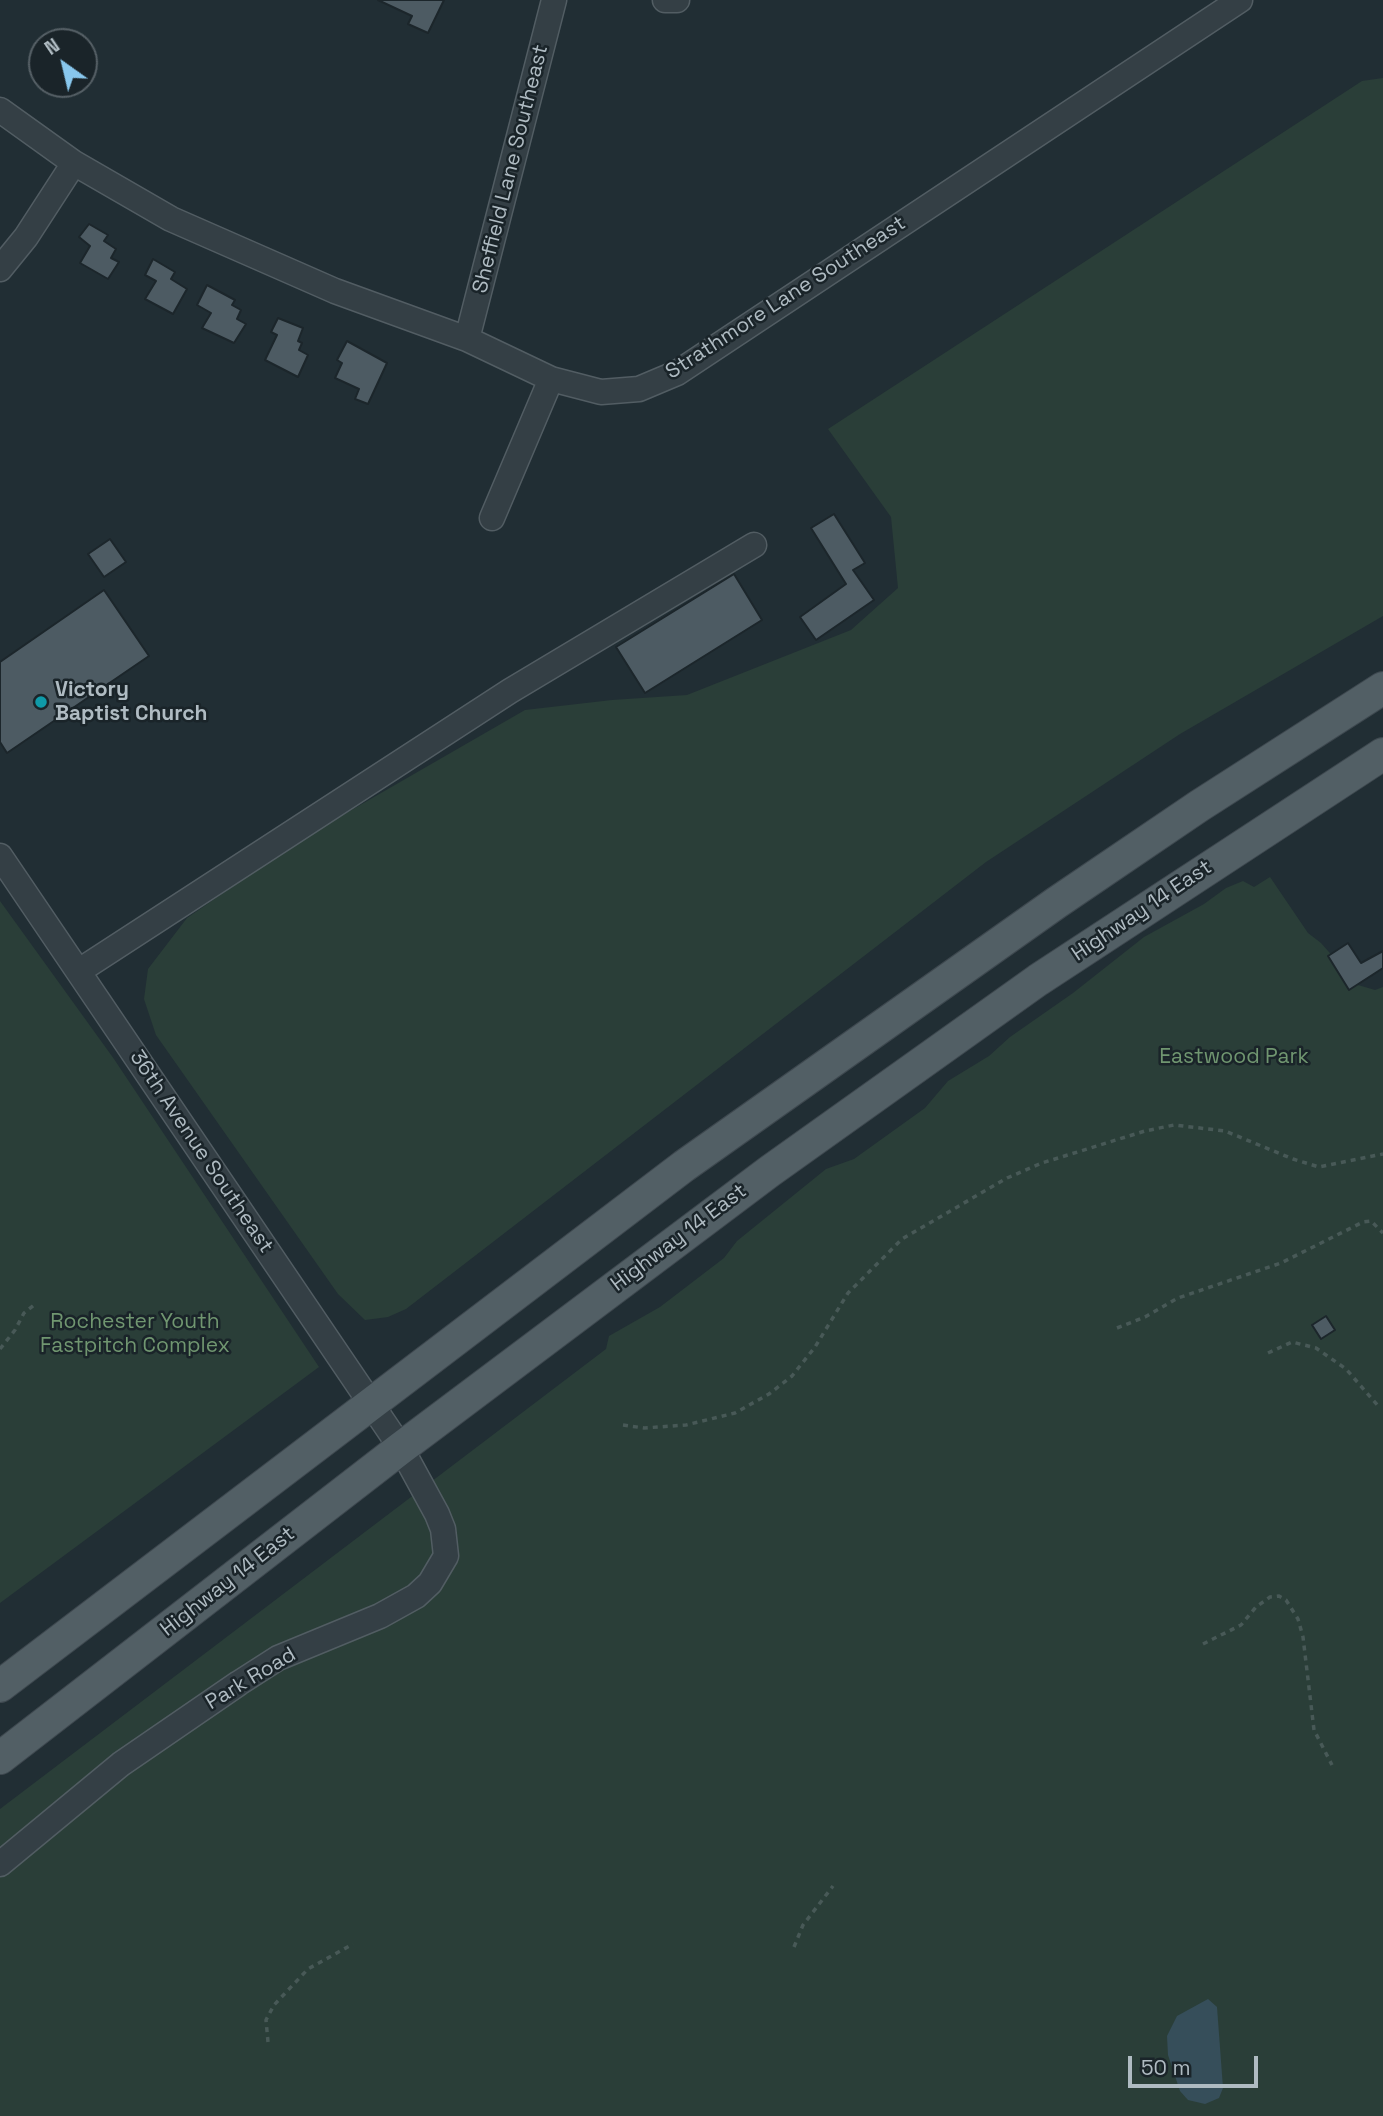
<!DOCTYPE html>
<html>
<head>
<meta charset="utf-8">
<style>
	body { margin:0 }
	#map { position:relative; width:1383px; height:2116px; overflow:hidden; background:#212e34; font-family:"Space Grotesk",sans-serif }
	canvas { display:block }
	.north { position:absolute; left:28px; top:28px; width:70px; height:70px; box-sizing:border-box; background:#1a2429; border:2px solid #566066; border-radius:50%; rotate:326deg; font-size:19px; font-weight:700; line-height:28px; text-align:center; color:#afbbc2 }
	.north::after { content:''; display:block; margin:auto; width:24px; height:32px; background:#88c7ed; clip-path:polygon(50% 0,100% 100%,50% 72%,0 100%) }
	.scale { position:absolute; left:1128px; top:2056px; width:130px; height:32px; box-sizing:border-box; border:4px solid #afbbc2; border-top:0; padding-left:9px; font-size:21px; line-height:24px; white-space:nowrap; color:#afbbc2; -webkit-text-stroke:5px #1a2429; paint-order:stroke }
</style>
</head>
<body>
<div id="map">
<canvas width="1383" height="2116"></canvas>
<div class="north">N</div>
<div class="scale">50 m</div>
</div>
<script>
const g = document.querySelector('canvas').getContext('2d');
g.lineJoin = 'round';
function paint(path, color) {
  g.fillStyle = color;
  g.fill(path, 'evenodd');
}
function poly(rows) {
  const path = new Path2D();
  for (const r of rows) {
    path.moveTo(r[0], r[1]);
    for (let i = 2; i < r.length; i += 2) path.lineTo(r[i], r[i + 1]);
  }
  return path;
}
function trace(path, color, width, dash) {
  g.strokeStyle = color;
  g.lineWidth = width;
  g.lineCap = dash ? 'butt' : 'round';
  g.setLineDash(dash || []);
  g.stroke(path);
}
function write(font, color, halo, rows, align = 'center') {
  g.font = font + ' "Space Grotesk",sans-serif';
  g.lineWidth = 5;
  g.setLineDash([]);
  g.textBaseline = 'middle';
  g.strokeStyle = halo;
  g.fillStyle = color;
  for (const [text, x, y, turn = 0] of rows) {
    g.save();
    g.translate(x, y);
    g.rotate((+turn || 0) * Math.PI / 180);
    g.textAlign = isNaN(turn) ? turn : align;
    if (halo) g.strokeText(text, 0, 0);
    g.fillText(text, 0, 0);
    g.restore();
  }
}
const green = poly([
	[1383,78,1383,616,1180,734,986,862,406,1309,388,1317,365,1320,338,1294,156,1035,144,999,148,969,187,918,303,838,525,710,612,700,687,695,851,630,898,588,891,517,828,429,1362,81],
	[1270,877,1308,933,1321,943,1358,985,1375,990,1383,987,1383,2116,0,2116,0,1809,606,1349,609,1336,660,1307,724,1258,737,1241,826,1169,854,1159,925,1108,948,1081,989,1056,1010,1037,1073,993,1144,937,1204,904,1226,888,1243,881,1254,887],
	[0,901,114,1059,319,1367,0,1603]
]);
const water = poly([
	[1208,1999,1217,2007,1223,2088,1219,2098,1205,2104,1188,2100,1180,2091,1168,2055,1167,2036,1177,2016]
]);
const building = poly([
	[378,0,444,0,428,33,408,24,412,16,378,0],
	[89,224,108,235,104,241,116,249,111,258,119,262,108,279,80,263,90,246,79,237,89,224],
	[153,259,175,272,171,279,187,289,173,314,145,299,156,281,145,275,153,259],
	[207,285,235,300,232,305,241,310,237,319,246,324,234,343,202,328,211,313,197,305,207,285],
	[278,318,303,328,298,341,302,343,299,350,308,355,298,377,265,360,277,335,271,332,278,318],
	[347,341,387,363,368,404,355,399,359,389,335,378,342,363,337,360,347,341],
	[834,514,865,563,853,570,874,600,816,640,800,617,846,584,811,528,834,514],
	[110,539,126,562,104,577,88,554,110,539],
	[734,574,762,620,645,693,616,647,734,574],
	[104,590,149,656,7,753,0,742,0,662,104,590],
	[1348,943,1361,963,1383,951,1383,968,1349,990,1328,956,1348,943],
	[1326,1316,1335,1330,1321,1339,1312,1325,1326,1316]
]);
const path = poly([
	[1117,1328,1145,1317,1178,1298,1281,1263,1363,1222,1371,1221,1383,1233],
	[0,1349,15,1330,24,1313,34,1305],
	[1268,1353,1292,1342,1316,1348,1346,1369,1380,1408],
	[623,1425,644,1428,686,1425,735,1413,769,1394,792,1376,815,1347,848,1293,902,1239,1007,1178,1042,1163,1145,1131,1174,1125,1225,1131,1293,1159,1319,1167,1383,1154],
	[1203,1644,1241,1625,1256,1607,1270,1597,1279,1596,1286,1600,1298,1619,1303,1637,1314,1730,1332,1765],
	[794,1947,803,1925,833,1886],
	[268,2042,266,2020,274,2005,308,1969,353,1944]
]);
const minor = poly([
	[665,0,677,0],
	[0,110,74,163,171,219,335,291,467,339,551,379,601,392,639,389,677,373,1240,0],
	[0,269,26,237,74,163],
	[467,339,554,0],
	[492,518,551,379],
	[0,856,401,1448,437,1514,443,1529,446,1556,430,1583,416,1596,380,1616,278,1658,239,1683,121,1764,0,1864],
	[79,971,510,691,754,545]
]);
const major = poly([
	[0,1686,684,1166,1056,903,1199,806,1383,688],
	[0,1758,401,1448,770,1171,1038,980,1383,754]
]);
const markers = [
	[41,702,7,"#0f9aa8"]
];
const streetNames = [
	["Sheffield Lane Southeast",511,169,-76],
	["Strathmore Lane Southeast",786,298,-33],
	["Highway 14 East",1142,911,-34],
	["36th Avenue Southeast",201,1152,56],
	["Highway 14 East",679,1238,-37],
	["Highway 14 East",228,1582,-38],
	["Park Road",251,1679,-31]
];
const poiNames = [
	["Victory",55,690],
	["Baptist Church",55,714]
];
const parkNames = [
	["Eastwood Park",1234,1057],
	["Rochester Youth",135,1322],
	["Fastpitch Complex",135,1346]
];
paint(green, '#2a3e38');
paint(water, '#364e5a');
paint(building, '#4d5b63');
trace(building, '#1c262b', 2);
trace(minor, '#525d63', 27);
trace(major, '#3e484f', 34);
trace(path, '#485957', 3.5, [5, 5]);
trace(minor, '#343f45', 24);
trace(major, '#525f65', 32);
for (const [x, y, r, color] of markers) {
  const dot = new Path2D();
  dot.arc(x, y, r, 0, 2 * Math.PI);
  g.fillStyle = color;
  g.fill(dot);
  trace(dot, '#1a2429', 2.5);
}
write('21px', '#afbbc2', '#1a2429', streetNames);
write('bold 21px', '#afbbc2', '#1a2429', poiNames, 'left');
write('21px', '#709670', '#1a2429', parkNames);
</script>
</body>
</html>
